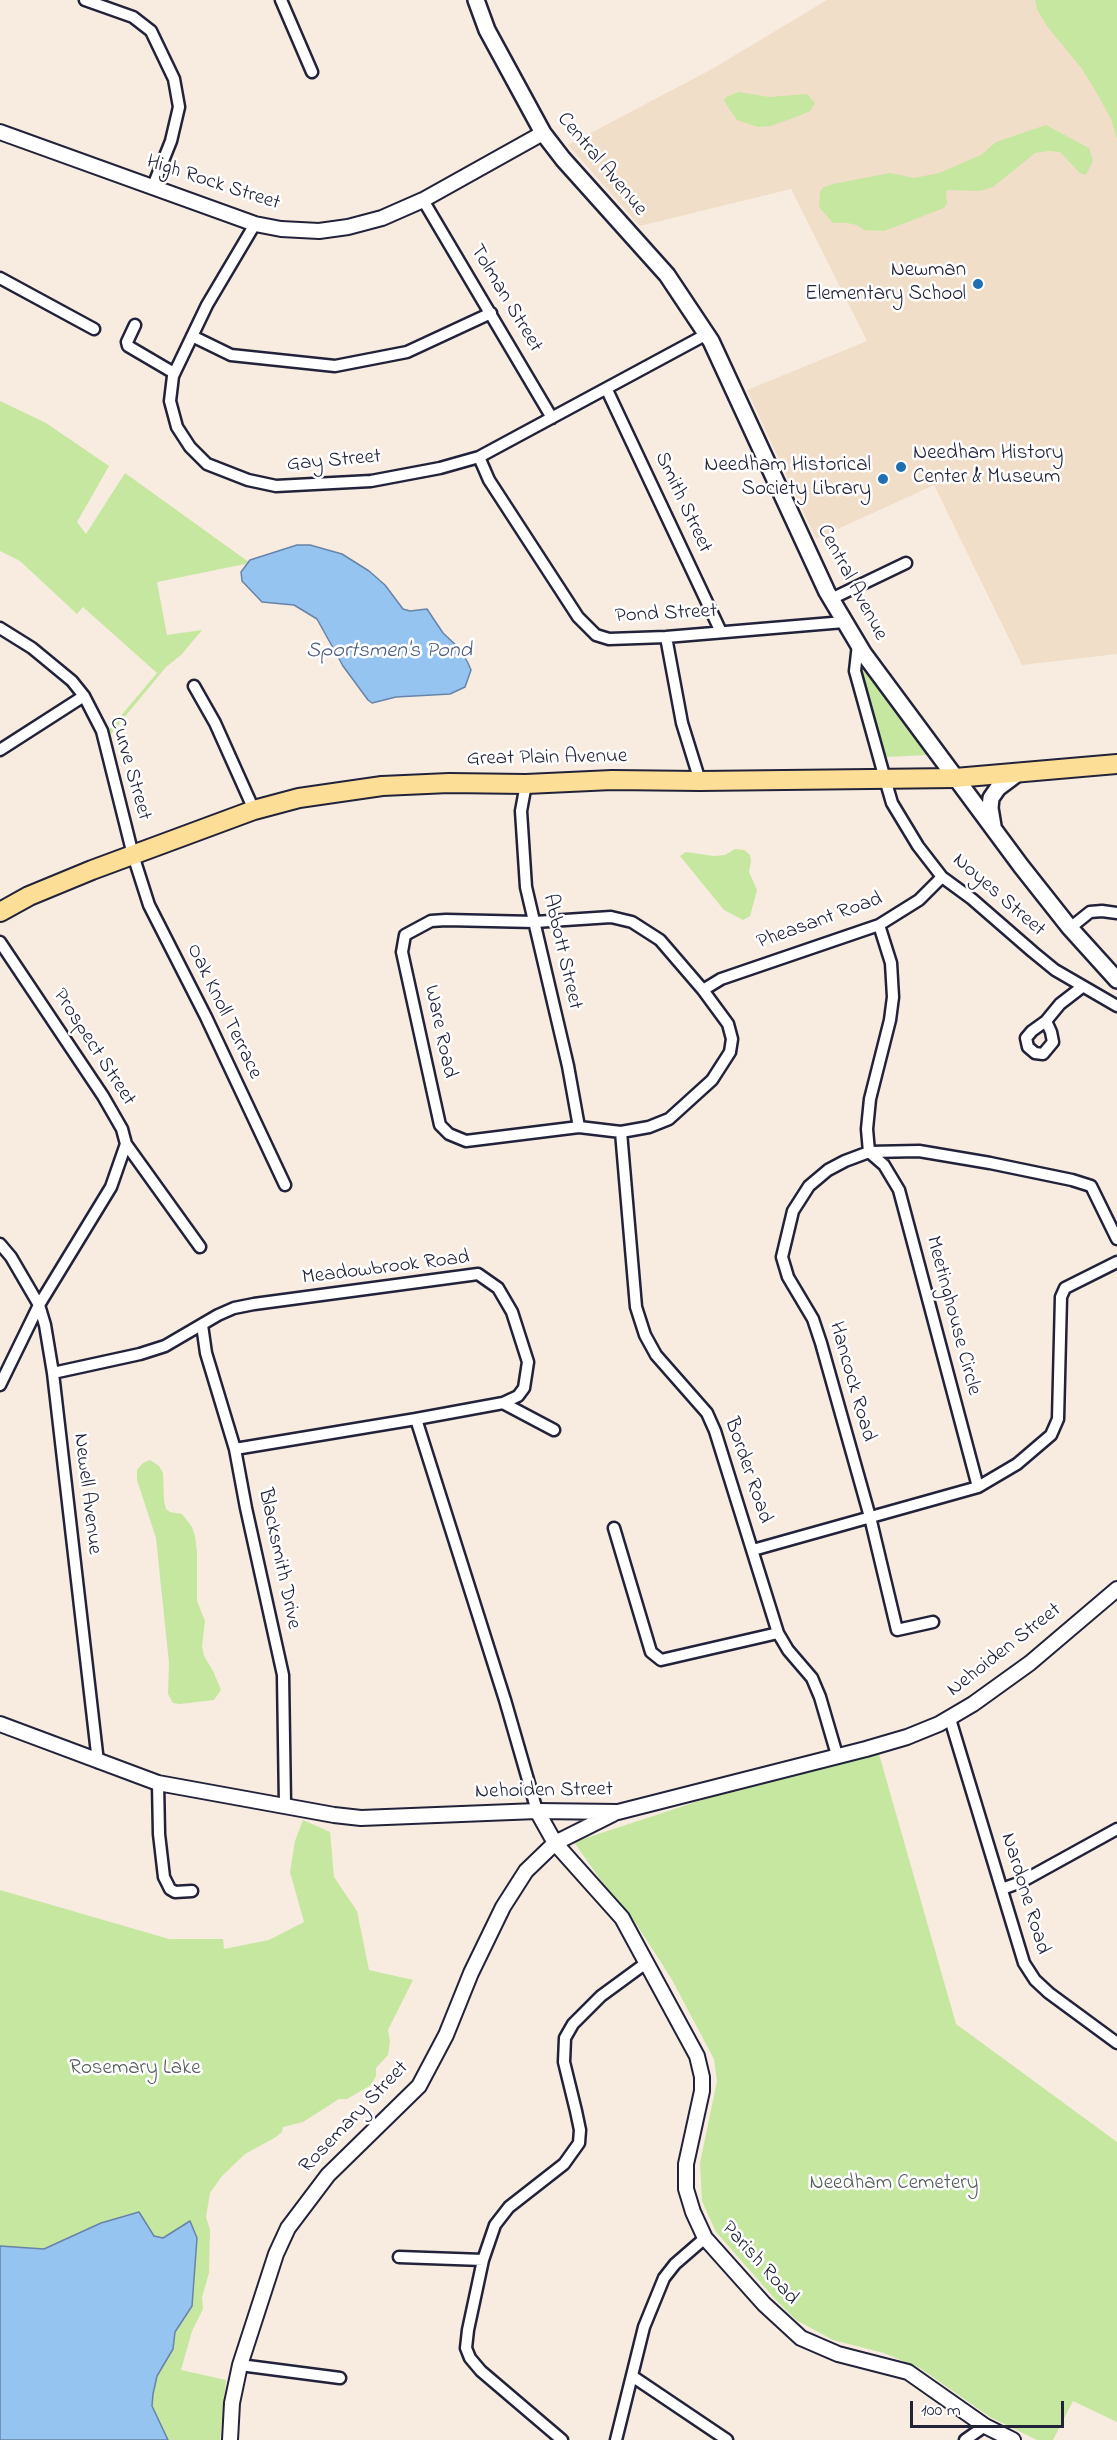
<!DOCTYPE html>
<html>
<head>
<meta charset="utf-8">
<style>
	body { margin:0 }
	#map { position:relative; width:1117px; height:2440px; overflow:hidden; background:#f7ecdf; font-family:"Indie Flower",sans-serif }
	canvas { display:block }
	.scale { position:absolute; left:910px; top:2401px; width:154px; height:27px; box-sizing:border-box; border:3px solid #22223b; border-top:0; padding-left:8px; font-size:18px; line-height:21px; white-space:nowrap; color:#22223b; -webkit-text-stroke:4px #fff; paint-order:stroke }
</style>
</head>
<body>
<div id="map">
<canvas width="1117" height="2440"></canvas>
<div class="scale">100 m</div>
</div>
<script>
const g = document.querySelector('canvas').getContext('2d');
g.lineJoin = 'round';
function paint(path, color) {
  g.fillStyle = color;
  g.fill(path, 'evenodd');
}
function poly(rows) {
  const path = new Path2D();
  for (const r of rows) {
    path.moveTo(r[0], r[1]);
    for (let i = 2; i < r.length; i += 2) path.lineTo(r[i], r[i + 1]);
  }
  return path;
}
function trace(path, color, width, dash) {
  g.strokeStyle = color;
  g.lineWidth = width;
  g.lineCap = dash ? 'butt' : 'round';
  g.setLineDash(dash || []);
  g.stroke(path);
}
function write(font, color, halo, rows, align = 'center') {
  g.font = font + ' "Indie Flower",sans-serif';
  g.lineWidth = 5;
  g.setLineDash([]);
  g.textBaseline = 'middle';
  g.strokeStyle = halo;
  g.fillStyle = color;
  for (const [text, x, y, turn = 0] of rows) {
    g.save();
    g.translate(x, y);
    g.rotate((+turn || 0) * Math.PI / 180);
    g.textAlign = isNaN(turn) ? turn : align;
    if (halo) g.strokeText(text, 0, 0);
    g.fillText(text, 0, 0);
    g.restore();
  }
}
const built = poly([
	[827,0,1117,0,1117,654,1022,665,934,485,816,539,747,390,867,341,791,189,640,226,568,145,712,69]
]);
const green = poly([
	[1035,0,1117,0,1117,139,1111,119,1095,90,1082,69,1047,26,1037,9],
	[739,92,769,97,807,94,815,103,810,111,801,115,771,126,758,127,737,120,726,104,724,100,726,97],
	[1046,125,1089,148,1093,161,1086,175,1080,173,1060,152,1049,151,1035,153,993,187,980,191,948,190,946,192,947,203,944,208,884,231,864,230,857,225,847,223,833,223,819,207,820,192,824,187,833,184,890,173,914,178,939,173,981,155,996,142],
	[0,401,46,423,109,466,77,522,86,534,125,473,250,563,157,582,167,635,202,630,181,655,166,667,109,736,108,731,157,673,83,607,77,614,20,561,0,551],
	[861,665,928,755,884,757,860,671],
	[735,849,744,850,750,855,751,861,749,872,757,890,750,916,743,920,724,910,680,856,686,852,714,856,725,855],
	[150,1460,159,1466,163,1473,164,1501,166,1509,170,1512,182,1514,192,1527,195,1536,197,1552,197,1601,205,1621,202,1646,204,1656,213,1671,221,1690,214,1700,180,1704,173,1703,168,1694,169,1663,156,1538,137,1480,137,1470,143,1463],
	[879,1754,956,2024,1117,2142,1117,2422,1073,2401,1053,2440,1037,2440,990,2417,920,2368,884,2353,833,2340,796,2320,776,2300,716,2232,702,2201,700,2163,717,2081,714,2059,671,1978,633,1919,609,1892,574,1842,714,1796],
	[303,1820,330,1832,334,1877,357,1911,369,1970,413,1980,388,2030,390,2042,388,2055,376,2068,376,2076,371,2085,347,2099,339,2099,303,2122,283,2127,282,2132,276,2137,245,2154,222,2176,210,2193,206,2217,210,2230,209,2273,202,2297,203,2309,192,2331,181,2370,226,2380,220,2440,0,2440,0,1890,169,1939,223,1939,224,1949,269,1940,304,1922,290,1872,295,1841]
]);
const water = poly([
	[297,545,310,545,342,554,369,571,385,585,403,609,410,611,427,609,443,633,460,649,468,663,471,670,465,687,450,694,396,697,372,703,368,700,343,666,317,619,294,605,262,602,242,581,241,572,250,560,297,545],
	[139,2212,154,2236,163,2238,190,2221,197,2238,192,2306,175,2332,173,2349,157,2376,153,2394,152,2406,168,2440,0,2440,0,2246,44,2249,101,2223,139,2212]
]);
const minor = poly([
	[85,0,133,17,151,31,174,79,179,107,171,141,153,186],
	[281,0,312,72],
	[423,200,552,418],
	[255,224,207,305,173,376,170,401,177,427,190,447,207,464,248,480,276,486,371,481,440,468,479,457,707,334],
	[0,278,94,329],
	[135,325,127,342,128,346,174,373],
	[192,336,231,355,335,366,407,352,491,313],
	[607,390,721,632],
	[479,457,489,480,578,617,596,635,609,639,666,637,844,622],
	[831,599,906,563],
	[0,628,32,648,72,681,84,696,102,731,133,855,149,905,206,1017,285,1185],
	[666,637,682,723,700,781],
	[858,644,855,671,885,779,892,803,918,846,942,877,972,899,1033,952,1055,970,1117,1006],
	[194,686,215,723,254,810],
	[0,750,84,696],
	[526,784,521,811,526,887,568,1066,579,1127],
	[611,917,632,922,660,940,703,990,728,1024,732,1039,730,1052,712,1080,669,1119,649,1127,621,1132,579,1127,466,1141,449,1134,440,1125,402,952,405,935,431,921,446,920,535,922,611,917],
	[1070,928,1090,912,1102,911,1117,913],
	[0,942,103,1096,122,1129,126,1144,111,1187,39,1305,0,1385],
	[703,990,721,979,879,925,919,900,942,877],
	[1046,1021,1032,1031,1026,1038,1028,1047,1035,1053,1043,1054,1053,1042,1051,1032,1046,1021,1060,1004,1082,987],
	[621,1132,636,1307,645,1335,656,1355,707,1413,715,1431,778,1633,788,1650,812,1678,820,1697,837,1755],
	[126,1144,200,1247],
	[869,1152,884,1165,899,1190,978,1487,1017,1464,1051,1435,1058,1419,1061,1297,1065,1288,1117,1262],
	[869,1152,867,1129,870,1099,890,1020,893,997,891,963,879,925],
	[0,1244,11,1257,39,1305,45,1325,53,1373,98,1762],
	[202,1325,206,1353,235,1449,246,1508,283,1675,285,1805],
	[53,1373,140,1354,165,1346,218,1315,234,1308,254,1304,478,1274,498,1288,512,1312,528,1362,524,1388,518,1396,503,1403,416,1419,505,1700,537,1811],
	[503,1403,554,1430],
	[235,1449,416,1419],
	[614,1528,651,1652,661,1660,778,1633],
	[753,1550,978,1487],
	[933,1622,897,1630,870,1517,821,1343,813,1319,788,1277,782,1257,793,1211,809,1186,828,1170,845,1161,869,1152,919,1151,990,1163,1072,1180,1091,1186,1117,1239],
	[950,1719,1024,1963,1035,1980,1049,1993,1117,2043],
	[158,1783,159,1834,164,1877,170,1889,175,1892,192,1891],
	[1002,1889,1021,1882,1117,1829],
	[399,2257,483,2260],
	[240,2365,340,2378],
	[632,2376,727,2440],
	[562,2440,481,2371,470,2358,466,2348,468,2330,483,2260,495,2225,509,2207,564,2164,579,2143,580,2130,576,2111,564,2062,565,2038,573,2024,601,1996,646,1963],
	[616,2440,644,2327,664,2278,675,2264,705,2238],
	[965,2440,985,2426]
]);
const tertiary = poly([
	[0,132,255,224,281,229,319,231,348,227,382,218,423,200,543,133],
	[0,1724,158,1783,334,1815,361,1818,537,1811,618,1812,866,1749,907,1737,939,1724,973,1704,1030,1663,1117,1589],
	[537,1811,555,1843,622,1918,697,2056,702,2077,702,2091,686,2164,686,2189,693,2212,705,2238,764,2304,801,2338,838,2354,908,2372,985,2426,1013,2440],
	[230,2440,232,2403,240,2365,276,2254,288,2228,328,2175,419,2086,446,2035,471,1973,503,1907,526,1871,555,1843,613,1814]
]);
const secondary = poly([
	[476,0,487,30,543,133,563,159,667,275,711,341,827,592,864,654,1021,866,1070,928,1117,980],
	[993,826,990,808,991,798,998,788,1018,773]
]);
const primary = poly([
	[0,912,29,896,92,870,254,810,299,798,382,786,449,783,526,784,612,780,700,781,955,778,1117,764]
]);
const markers = [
	[978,284,6,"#1f6fb2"],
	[901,467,6,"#1f6fb2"],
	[883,479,6,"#1f6fb2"]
];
const streetNames = [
	["Central Avenue",601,165,50],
	["High Rock Street",213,184,18],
	["Tolman Street",505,299,59],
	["Gay Street",334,462,-5],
	["Smith Street",682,503,65],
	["Central Avenue",851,583,62],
	["Pond Street",666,615,-3],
	["Great Plain Avenue",547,759,-1],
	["Curve Street",129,769,74],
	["Noyes Street",998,896,41],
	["Pheasant Road",820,922,-20],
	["Abbott Street",561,952,77],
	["Oak Knoll Terrace",223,1012,64],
	["Ware Road",439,1032,78],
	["Prospect Street",93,1048,57],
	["Meadowbrook Road",386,1269,-7],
	["Meetinghouse Circle",952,1316,75],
	["Hancock Road",851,1382,74],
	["Border Road",747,1471,71],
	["Newell Avenue",86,1494,83],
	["Blacksmith Drive",278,1559,78],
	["Nehoiden Street",1005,1651,-38],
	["Nehoiden Street",544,1792,-1],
	["Nardone Road",1024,1894,73],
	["Rosemary Street",355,2118,-46],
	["Parish Road",759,2264,48]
];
const poiNames = [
	["Newman",966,272],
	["Elementary School",966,296],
	["Needham History",913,455,"left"],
	["Center & Museum",913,479,"left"],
	["Needham Historical",871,467],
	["Society Library",871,491]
];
const parkNames = [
	["Rosemary Lake",135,2070],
	["Needham Cemetery",894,2185]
];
const waterNames = [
	["Sportsmen's Pond",389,652]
];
paint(built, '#f1dec8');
paint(green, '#c5e7a0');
paint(water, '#96c4f1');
trace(water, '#6883a8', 1.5);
trace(minor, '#22223b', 15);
trace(tertiary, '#22223b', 18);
trace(secondary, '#22223b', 20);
trace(primary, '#22223b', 22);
trace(minor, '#fff', 10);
trace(tertiary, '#fff', 14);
trace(secondary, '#fff', 15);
trace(primary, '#fdde96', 18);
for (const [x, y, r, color] of markers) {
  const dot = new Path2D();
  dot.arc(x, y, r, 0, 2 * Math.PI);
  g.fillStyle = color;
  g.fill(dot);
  trace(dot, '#fff', 2);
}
write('21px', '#22223b', '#fff', streetNames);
write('21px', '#22223b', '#fff', poiNames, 'right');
write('21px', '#535d59', '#fff', parkNames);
write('italic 22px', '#4b5b7b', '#fff', waterNames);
</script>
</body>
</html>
